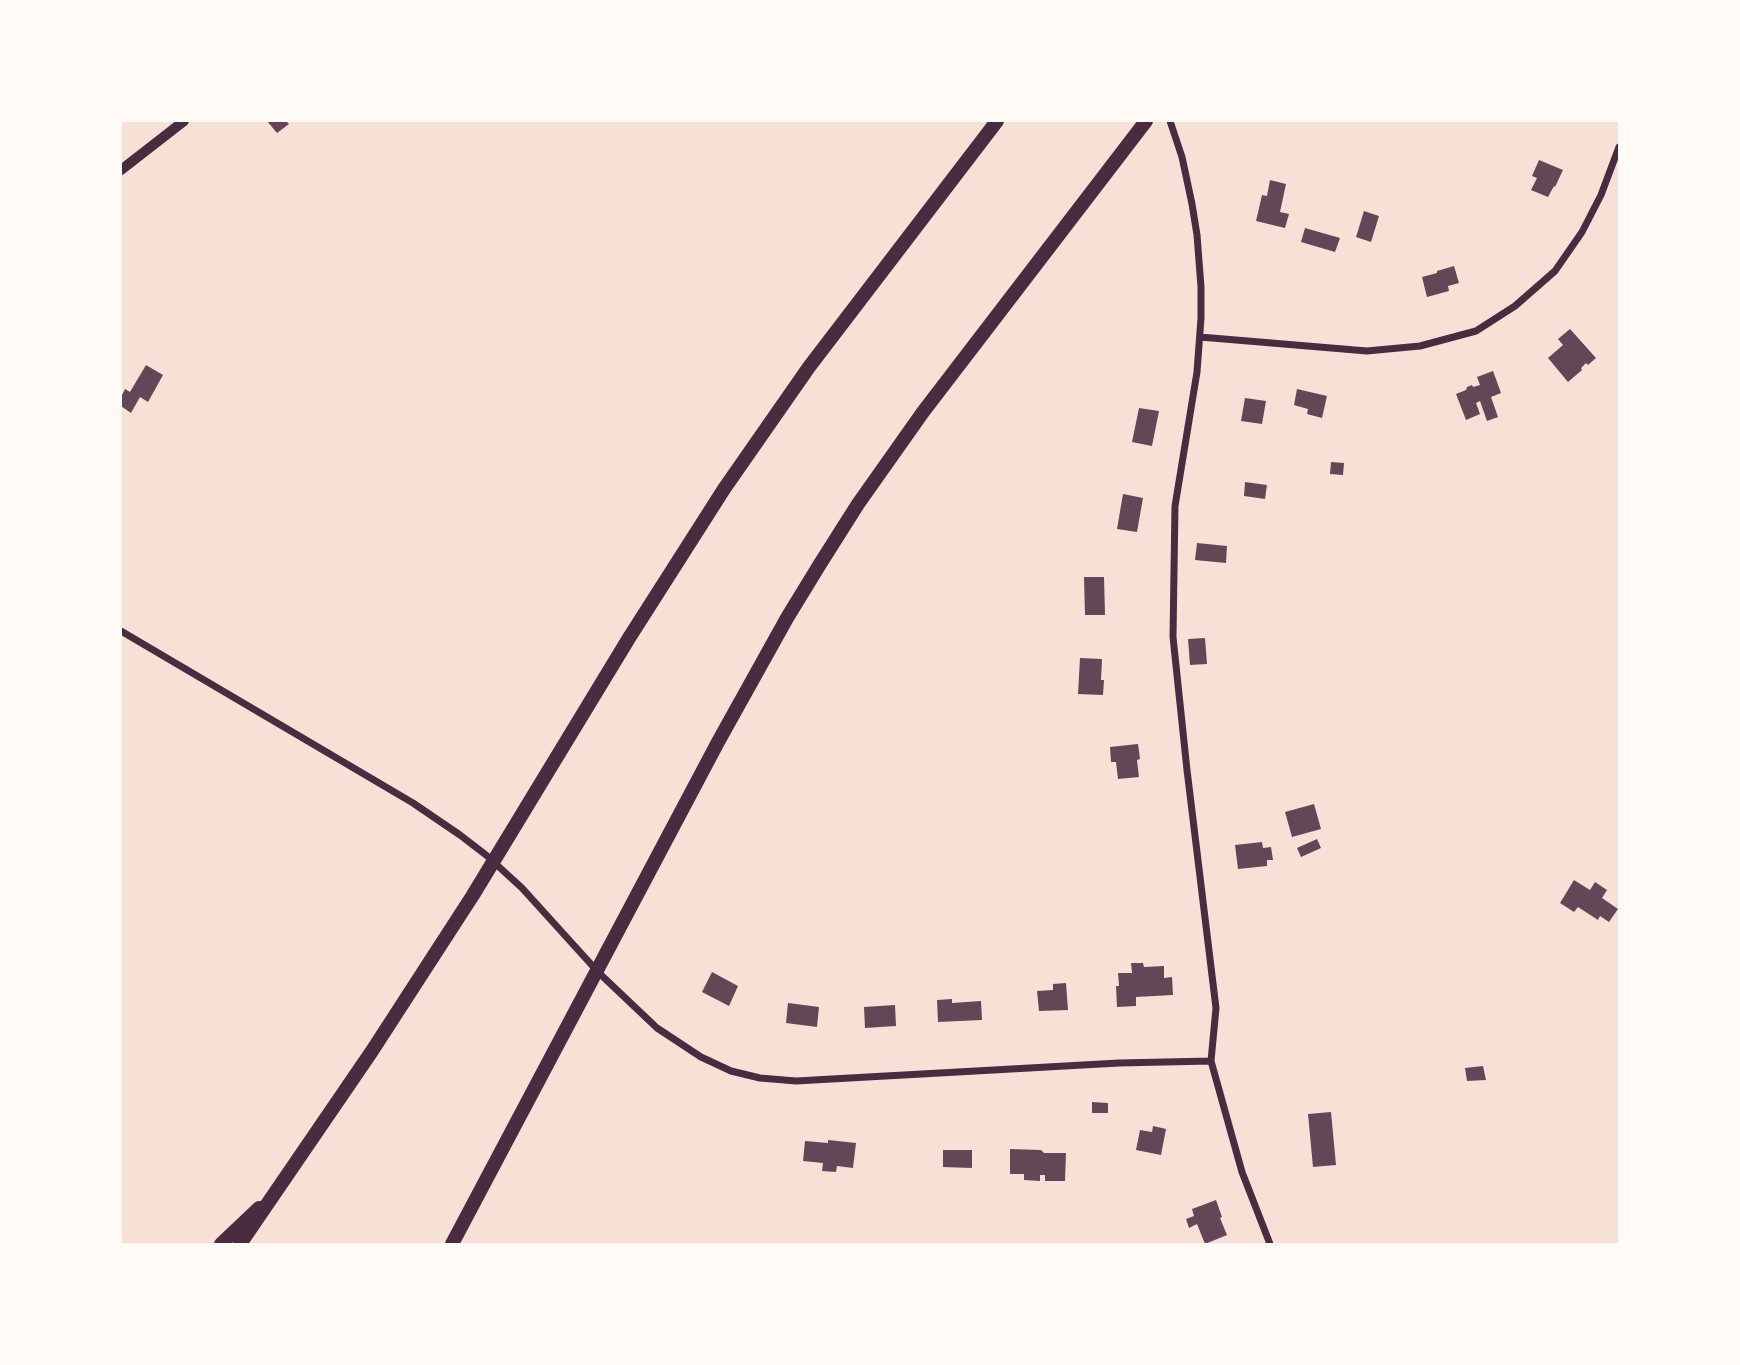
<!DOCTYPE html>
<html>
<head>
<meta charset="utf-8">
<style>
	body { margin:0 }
	#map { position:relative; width:1740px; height:1365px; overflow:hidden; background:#f7e1d7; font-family:"Exo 2",sans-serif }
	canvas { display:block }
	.frame { position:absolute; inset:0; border:122px solid #fffaf5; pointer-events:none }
</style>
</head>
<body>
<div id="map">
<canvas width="1740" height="1365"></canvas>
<div class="frame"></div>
</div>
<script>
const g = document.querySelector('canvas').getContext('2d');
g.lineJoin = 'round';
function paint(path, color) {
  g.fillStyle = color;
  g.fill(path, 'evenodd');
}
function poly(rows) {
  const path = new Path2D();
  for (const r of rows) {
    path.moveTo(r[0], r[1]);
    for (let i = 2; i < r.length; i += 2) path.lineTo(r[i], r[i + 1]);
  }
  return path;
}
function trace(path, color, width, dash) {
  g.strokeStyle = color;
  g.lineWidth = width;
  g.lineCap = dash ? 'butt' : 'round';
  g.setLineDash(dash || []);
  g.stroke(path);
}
const building = poly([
	[267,121,286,121,289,124,277,133],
	[1539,160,1563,170,1555,187,1554,186,1548,197,1531,190,1537,178,1532,176],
	[1270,180,1286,184,1280,212,1289,214,1285,228,1256,221,1262,195,1267,196],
	[1364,211,1379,216,1371,242,1356,237],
	[1305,228,1340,238,1335,252,1301,242],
	[1454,266,1459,283,1448,286,1449,291,1427,297,1422,277,1437,273,1437,271],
	[1570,329,1596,358,1588,365,1586,363,1581,368,1582,370,1568,382,1548,358,1563,345,1558,339],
	[146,365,163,375,148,402,140,397,131,413,121,406,121,397,125,389,130,392],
	[1493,371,1501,393,1491,397,1498,417,1487,421,1480,401,1476,403,1480,414,1466,420,1456,394,1466,390,1467,387,1472,385,1473,387,1480,385,1477,377],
	[1297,389,1327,396,1322,418,1307,414,1308,409,1294,405],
	[1245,398,1266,401,1262,424,1241,421],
	[1139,408,1159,411,1152,446,1132,442],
	[1331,462,1344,463,1343,475,1330,474],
	[1245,482,1267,485,1265,499,1244,496],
	[1123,494,1143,498,1137,532,1117,529],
	[1197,543,1227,546,1226,563,1195,560],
	[1084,577,1104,577,1105,615,1085,615],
	[1205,638,1207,664,1190,665,1188,639],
	[1080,658,1102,659,1101,680,1104,680,1103,695,1078,694],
	[1138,744,1140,759,1137,760,1139,777,1118,779,1116,762,1111,762,1110,747],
	[1314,804,1321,829,1292,837,1285,812],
	[1317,839,1321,848,1301,857,1297,848],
	[1262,842,1263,848,1271,847,1273,860,1267,860,1267,866,1238,869,1235,845],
	[1574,880,1590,890,1595,882,1607,890,1602,898,1618,909,1609,922,1600,916,1598,920,1578,907,1574,912,1560,903],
	[1131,963,1143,963,1144,967,1164,966,1164,978,1172,977,1173,995,1136,997,1136,1006,1117,1007,1116,986,1119,986,1118,973,1132,973],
	[712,972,738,986,729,1006,702,992],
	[1066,983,1068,1010,1039,1011,1037,991,1053,990,1053,984],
	[952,999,952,1003,981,1001,982,1020,938,1022,937,1000],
	[788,1003,819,1007,817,1027,786,1023],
	[895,1005,896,1026,865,1028,864,1007],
	[1483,1066,1486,1080,1467,1081,1465,1068],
	[1092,1102,1108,1103,1108,1113,1092,1113],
	[1331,1112,1336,1165,1313,1167,1308,1114],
	[1153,1126,1166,1129,1161,1155,1136,1150,1140,1130,1152,1132],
	[828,1140,856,1143,853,1168,837,1166,836,1172,822,1171,823,1163,803,1161,805,1141,828,1143],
	[1010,1149,1041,1150,1044,1153,1066,1153,1065,1181,1045,1181,1045,1175,1040,1175,1040,1181,1024,1180,1024,1174,1010,1174],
	[943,1150,972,1150,972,1168,943,1167],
	[1216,1200,1222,1217,1220,1218,1227,1235,1205,1244,1197,1224,1189,1228,1186,1219,1194,1216,1192,1209]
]);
const minor = poly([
	[1170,121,1182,157,1192,204,1197,235,1201,287,1201,318,1197,372,1175,506,1173,637,1187,770,1216,1008,1211,1061,1242,1172,1270,1244],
	[1200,337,1367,351,1420,346,1476,331,1515,306,1555,271,1582,232,1601,195,1619,147],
	[121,631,413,803,460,835,486,855,522,888,599,973,657,1028,701,1057,731,1071,760,1078,796,1081,1119,1063,1211,1061]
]);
const tertiary = poly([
	[121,170,184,121]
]);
const motorway = poly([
	[221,1244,259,1208],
	[240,1244,372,1051,473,895,629,638,724,489,809,367,997,121],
	[452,1244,718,742,787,618,820,564,858,504,923,412,1146,121]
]);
paint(building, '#644757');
trace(minor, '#4a2c40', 7);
trace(tertiary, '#4a2c40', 10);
trace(motorway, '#4a2c40', 14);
</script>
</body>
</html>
